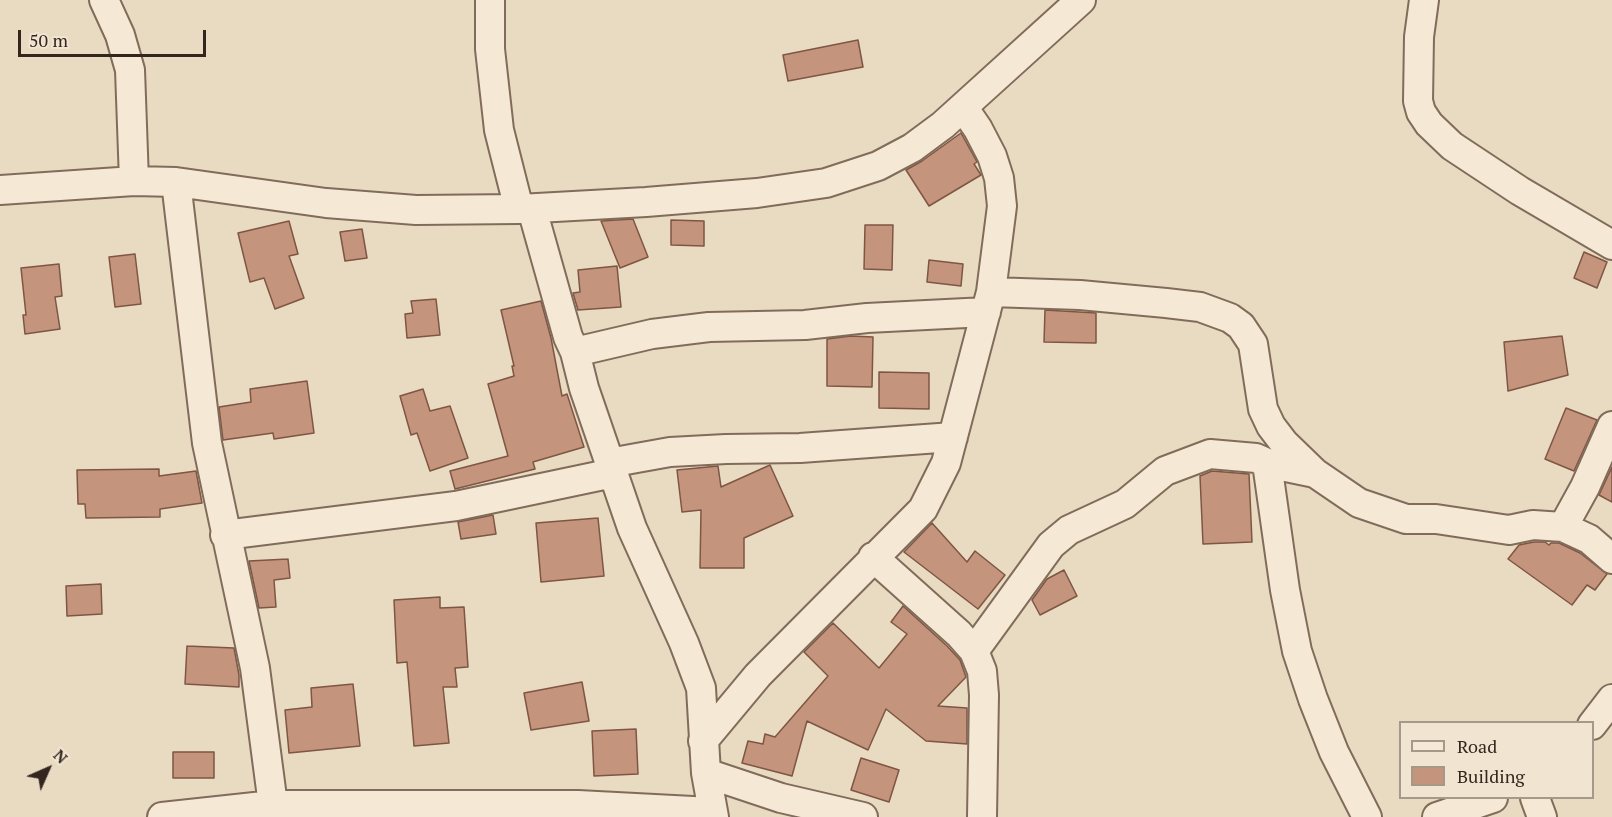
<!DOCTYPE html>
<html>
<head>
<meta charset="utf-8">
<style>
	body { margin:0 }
	#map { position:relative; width:1612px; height:817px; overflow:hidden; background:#e9dac2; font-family:"PT Serif",serif }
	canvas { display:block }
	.legend { position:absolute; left:1399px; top:721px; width:195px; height:78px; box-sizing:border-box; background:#f1e5d1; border:2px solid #a59989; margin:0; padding:8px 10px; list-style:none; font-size:18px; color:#32261e }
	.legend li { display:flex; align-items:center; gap:12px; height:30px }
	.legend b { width:30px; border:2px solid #a59989 }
	.north { position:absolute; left:18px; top:739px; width:60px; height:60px; -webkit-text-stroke:4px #f1e5d1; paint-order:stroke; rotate:45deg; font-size:16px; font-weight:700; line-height:24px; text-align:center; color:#32261e }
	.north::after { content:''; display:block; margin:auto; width:21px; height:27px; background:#32261e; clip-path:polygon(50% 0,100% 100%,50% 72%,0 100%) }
	.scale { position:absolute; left:18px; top:30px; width:188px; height:27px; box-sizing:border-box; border:3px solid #32261e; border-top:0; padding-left:8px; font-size:18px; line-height:21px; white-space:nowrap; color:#32261e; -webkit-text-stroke:4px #f1e5d1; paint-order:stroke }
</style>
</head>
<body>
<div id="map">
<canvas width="1612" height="817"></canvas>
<ul class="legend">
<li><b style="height:8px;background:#f5e8d5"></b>Road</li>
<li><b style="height:16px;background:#c4947c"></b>Building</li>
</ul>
<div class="north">N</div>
<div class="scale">50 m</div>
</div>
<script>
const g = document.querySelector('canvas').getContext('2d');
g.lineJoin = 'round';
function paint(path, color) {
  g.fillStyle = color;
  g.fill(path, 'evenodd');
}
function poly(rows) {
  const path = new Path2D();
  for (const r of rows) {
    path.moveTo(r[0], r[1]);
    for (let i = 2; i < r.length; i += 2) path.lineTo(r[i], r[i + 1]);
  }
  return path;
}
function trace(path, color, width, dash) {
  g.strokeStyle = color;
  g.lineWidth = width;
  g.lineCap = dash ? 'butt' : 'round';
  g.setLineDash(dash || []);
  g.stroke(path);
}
const building = poly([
	[858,40,863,67,788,81,783,55,858,40],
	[961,133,977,162,974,164,981,175,929,206,906,170,922,161,961,133],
	[633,219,648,257,620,268,601,221,633,219],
	[671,220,704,221,704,246,671,245,671,220],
	[289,221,298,254,289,256,304,298,275,309,264,278,250,282,238,233,289,221],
	[865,225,893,225,892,270,864,269,865,225],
	[362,229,367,258,345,261,340,232,362,229],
	[1584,252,1607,262,1597,288,1574,278,1584,252],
	[135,254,141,304,115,307,109,257,135,254],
	[929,260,963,264,961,286,927,282,929,260],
	[59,264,62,296,55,297,60,329,25,334,23,315,26,315,21,268,59,264],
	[617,266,621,307,578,310,573,293,580,292,578,270,617,266],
	[436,299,440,335,407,338,405,314,413,313,411,301,436,299],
	[541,301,551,338,562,396,567,394,584,447,533,462,535,469,455,489,450,471,508,456,488,384,514,376,512,366,514,366,501,310,541,301],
	[1045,310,1096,313,1096,343,1044,342,1045,310],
	[851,336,873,337,872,387,827,386,827,339,851,336],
	[1562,336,1568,375,1508,391,1504,342,1562,336],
	[879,372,929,373,929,409,879,408,879,372],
	[307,381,314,433,274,439,273,433,223,440,219,407,251,402,250,389,307,381],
	[423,389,430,411,450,406,468,458,430,471,417,433,411,435,400,396,423,389],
	[1566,408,1597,420,1574,471,1545,459,1566,408],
	[770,465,793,516,744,538,744,568,700,568,701,510,682,512,677,470,718,466,721,487,770,465],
	[1612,467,1612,502,1599,495,1612,467],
	[159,469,159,476,196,471,202,503,160,509,160,517,86,518,85,504,78,504,77,470,159,469],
	[1212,471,1249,474,1252,542,1203,544,1200,476,1212,471],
	[493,515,496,534,461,539,458,522,493,515],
	[598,518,604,576,541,582,536,523,598,518],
	[932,523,967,562,975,551,1005,575,978,609,904,552,932,523],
	[1534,542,1545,542,1549,545,1551,543,1559,543,1580,553,1607,574,1595,590,1587,585,1572,605,1508,559,1519,545,1534,542],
	[288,559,290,578,274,580,276,607,259,608,249,561,288,559],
	[1064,570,1077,596,1040,615,1032,600,1047,579,1064,570],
	[101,584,102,614,67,616,66,586,101,584],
	[440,597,440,608,464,607,468,667,455,668,457,687,443,687,449,743,414,746,407,662,397,663,394,600,440,597],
	[903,606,947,646,960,660,966,677,938,706,967,708,967,744,926,741,886,709,868,750,807,721,792,776,742,763,748,741,763,744,765,734,775,737,828,676,804,652,833,623,879,668,907,634,891,622,903,606],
	[187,646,234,648,239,675,239,687,185,684,187,646],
	[582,682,589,721,531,730,524,693,582,682],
	[353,684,360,746,289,753,285,710,312,707,311,688,353,684],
	[636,729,638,774,594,776,592,731,636,729],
	[173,752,214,752,214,778,173,778,173,752],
	[861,758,899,770,889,802,851,790,861,758]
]);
const minor = poly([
	[104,0,120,35,130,70,134,181],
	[490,0,490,49,499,130,519,209],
	[1424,0,1419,37,1418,101,1421,112,1429,124,1452,146,1520,191,1612,245],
	[176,182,207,443,255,668,273,805],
	[0,190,134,181,176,182,326,203,416,210,519,209,646,202,757,193,826,183,878,166,912,148,943,125,1081,0],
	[532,209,568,337,575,352,584,388,632,528,684,643,701,688,706,773,714,817],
	[991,292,1080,295,1166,303,1200,307,1230,318,1241,326,1253,344,1263,409,1271,426,1284,443,1315,473,1359,503,1406,519,1436,519,1509,530,1533,525,1563,527,1589,539,1612,559],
	[575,352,652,334,709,327,805,325,867,318,986,312],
	[609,463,670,452,726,449,800,448,953,437],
	[1267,463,1285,590,1297,651,1313,699,1334,752,1367,817],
	[1563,527,1585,487,1612,426],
	[225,535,456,506,613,473],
	[873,557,959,634,974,651,982,671,984,695,982,817],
	[974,651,1051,545,1069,530,1125,504,1165,471,1210,454,1256,458,1267,463,1315,473],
	[1592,725,1612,699],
	[703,741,758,675,923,509,946,463,991,292,1002,206,999,178,992,156,978,129,963,107],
	[706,773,781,798,863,817],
	[1535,798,1542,817],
	[162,817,273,805,578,805,712,812],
	[1437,817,1493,798]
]);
paint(building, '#c4947c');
trace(building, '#7e5643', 1.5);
trace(minor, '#816c5b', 32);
trace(minor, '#f5e8d5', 28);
</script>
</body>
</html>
